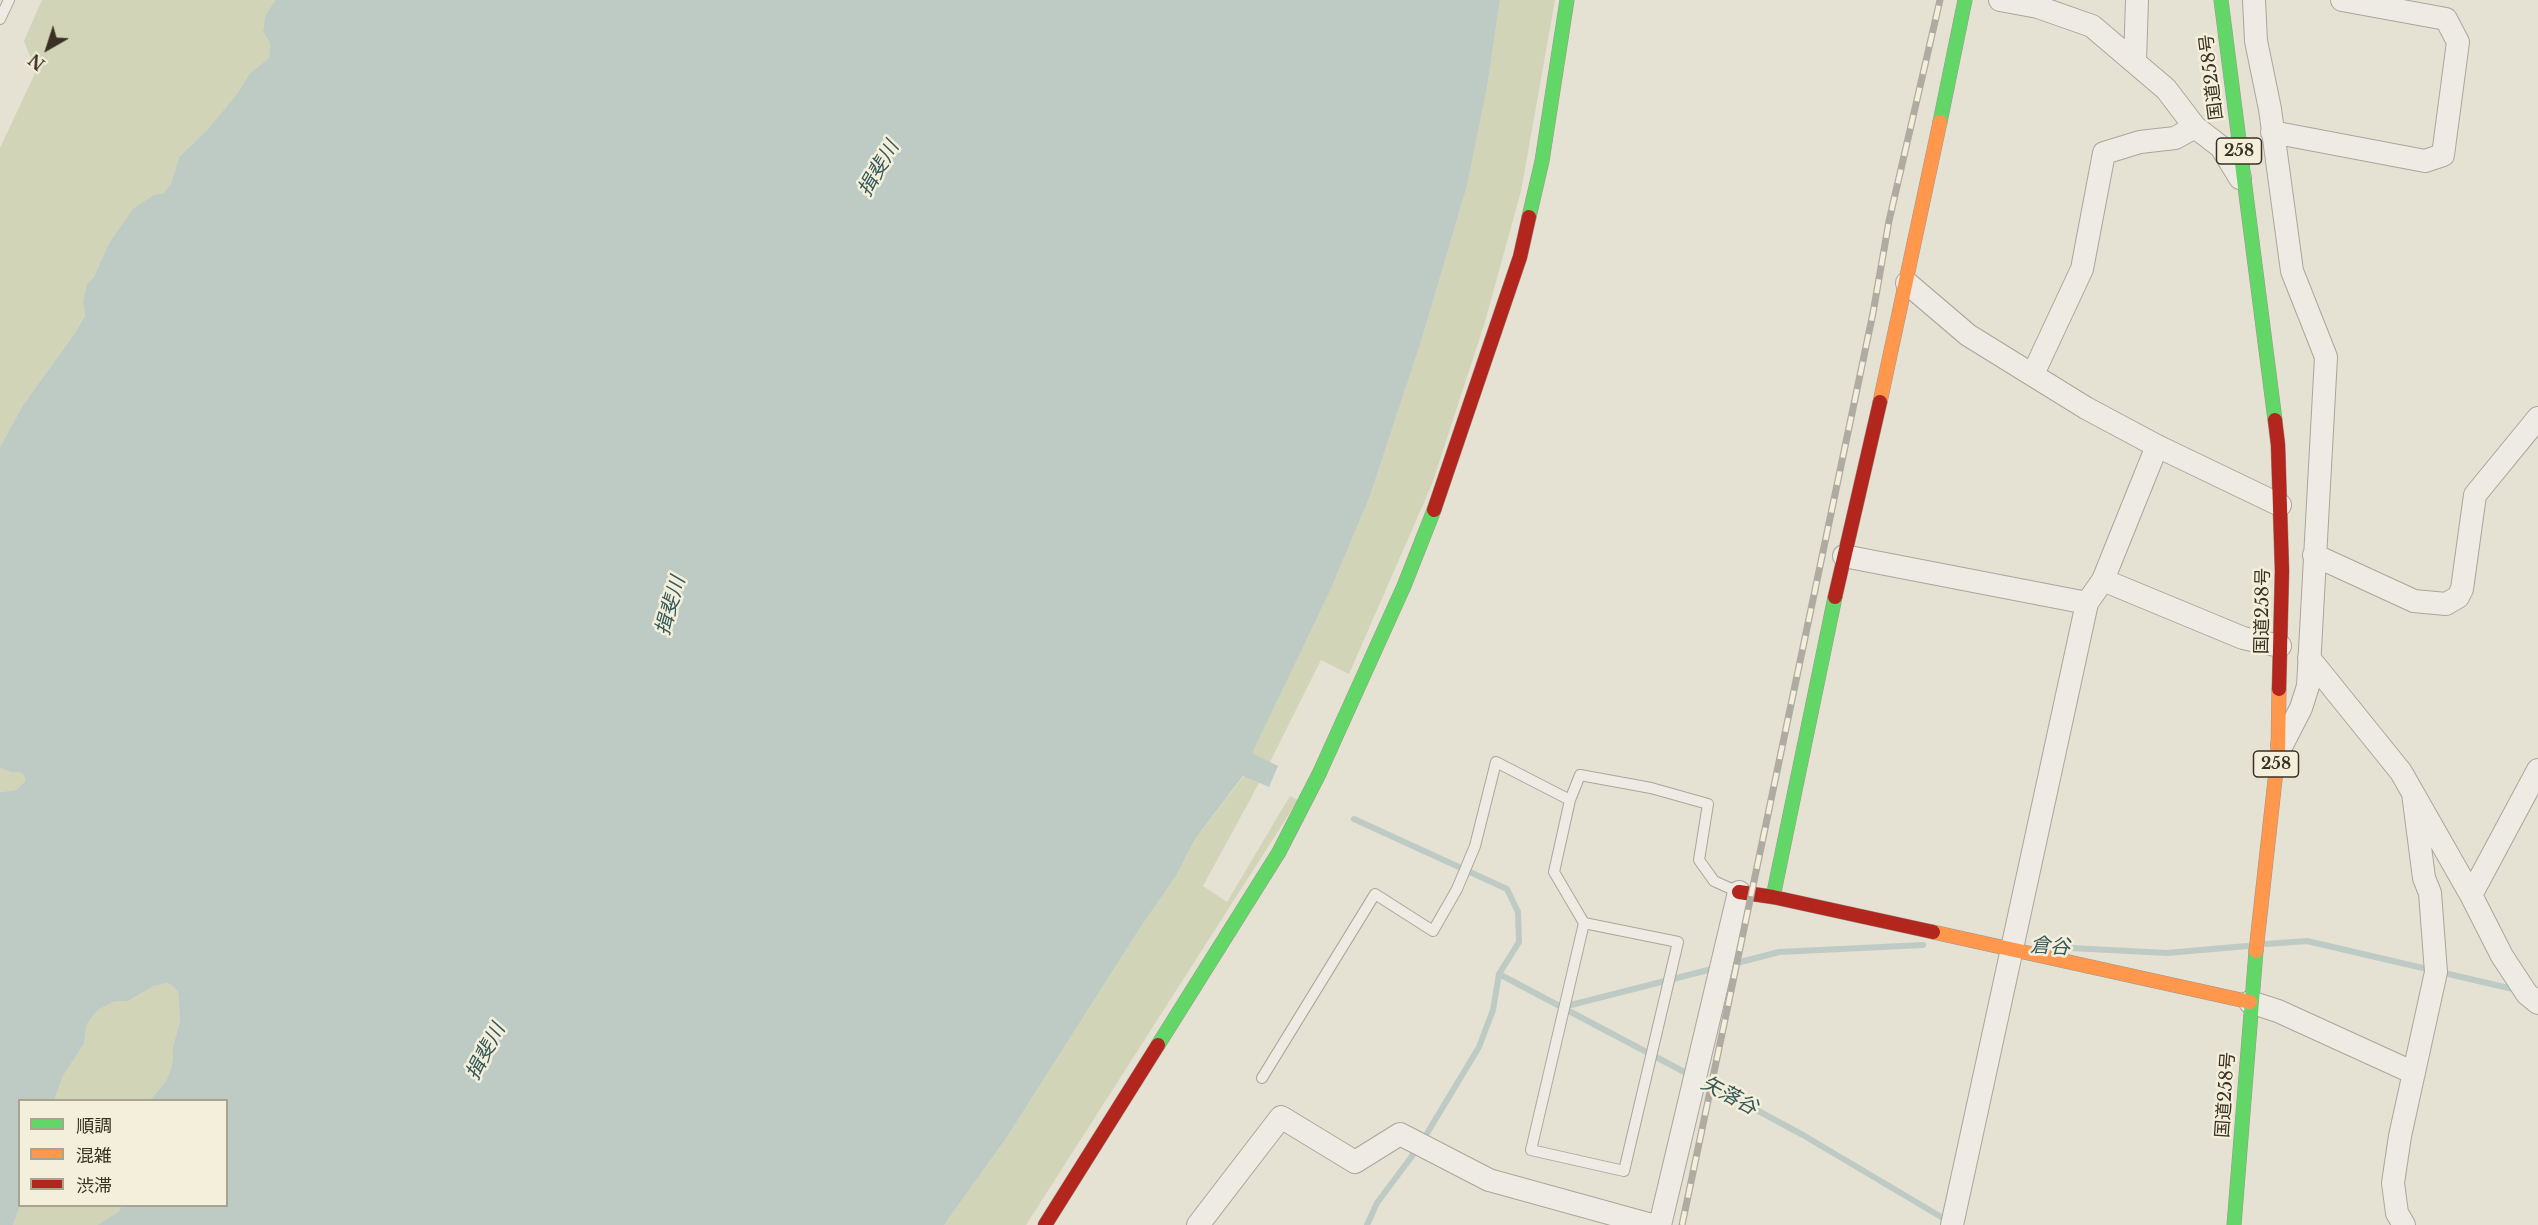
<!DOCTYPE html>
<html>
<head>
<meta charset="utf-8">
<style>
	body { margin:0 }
	#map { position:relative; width:2538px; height:1225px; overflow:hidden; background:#e5e1d3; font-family:"Libre Baskerville","Noto Sans JP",serif }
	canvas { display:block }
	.legend { position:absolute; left:18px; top:1099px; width:210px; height:108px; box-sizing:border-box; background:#f4efdb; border:2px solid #aaa391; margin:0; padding:8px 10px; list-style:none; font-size:18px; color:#3a3023 }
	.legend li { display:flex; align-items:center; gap:12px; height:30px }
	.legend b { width:30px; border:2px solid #aaa391 }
	.north { position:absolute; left:18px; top:18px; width:60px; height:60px; -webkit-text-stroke:4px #f4efdb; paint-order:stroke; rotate:219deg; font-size:16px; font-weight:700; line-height:24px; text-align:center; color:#3a3023 }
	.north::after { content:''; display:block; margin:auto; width:21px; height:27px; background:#3a3023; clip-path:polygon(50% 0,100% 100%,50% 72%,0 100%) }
</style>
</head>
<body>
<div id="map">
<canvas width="2538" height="1225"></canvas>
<ul class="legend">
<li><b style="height:8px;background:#63d668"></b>順調</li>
<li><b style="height:8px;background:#ff974d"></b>混雑</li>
<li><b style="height:8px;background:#b3261e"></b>渋滞</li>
</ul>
<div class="north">N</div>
</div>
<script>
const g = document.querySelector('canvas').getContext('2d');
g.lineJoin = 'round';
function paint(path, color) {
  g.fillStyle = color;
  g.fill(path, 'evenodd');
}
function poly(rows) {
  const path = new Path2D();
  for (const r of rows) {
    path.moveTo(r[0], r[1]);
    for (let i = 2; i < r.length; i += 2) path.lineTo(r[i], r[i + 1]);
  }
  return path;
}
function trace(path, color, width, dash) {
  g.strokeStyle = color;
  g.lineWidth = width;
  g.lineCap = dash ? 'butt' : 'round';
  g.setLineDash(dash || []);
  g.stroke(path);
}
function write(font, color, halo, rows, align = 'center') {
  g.font = font + ' "Libre Baskerville","Noto Sans JP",serif';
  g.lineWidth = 5;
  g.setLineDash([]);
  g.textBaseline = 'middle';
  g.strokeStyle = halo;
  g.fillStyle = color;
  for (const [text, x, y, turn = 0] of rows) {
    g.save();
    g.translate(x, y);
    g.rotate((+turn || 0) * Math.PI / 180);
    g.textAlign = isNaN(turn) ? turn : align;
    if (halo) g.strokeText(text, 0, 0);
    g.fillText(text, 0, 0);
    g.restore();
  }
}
const green = poly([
	[42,0,275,0,265,16,263,32,270,43,269,58,250,73,237,94,208,129,179,157,171,183,164,193,154,195,108,245,83,302,85,314,75,333,23,405,0,447,0,148,36,71,24,41],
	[1500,0,1555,0,1521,191,1484,325,1432,484,1349,674,1321,660,1270,762,1251,754,1330,591,1370,496,1420,345,1467,186,1487,88],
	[0,768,11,772,19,772,24,775,25,781,16,790,0,792],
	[1244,776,1259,783,1203,886,1227,902,1290,796,1298,800,1026,1225,944,1225,1007,1137,1140,928,1176,876,1195,839],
	[167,983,172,985,178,992,180,1021,173,1046,172,1066,166,1081,150,1100,54,1100,63,1076,84,1044,87,1024,98,1010,113,1002,128,1001,154,986],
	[20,1206,122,1206,118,1212,97,1225,13,1225]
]);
const water = poly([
	[275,0,1500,0,1487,88,1467,186,1420,345,1370,496,1330,591,1252,753,1278,766,1269,787,1243,776,1195,839,1176,876,1140,928,1007,1137,944,1225,97,1225,118,1212,122,1206,226,1206,226,1100,150,1100,166,1081,172,1066,173,1046,180,1021,178,992,172,985,167,983,154,986,128,1001,113,1002,98,1010,87,1024,84,1044,63,1076,54,1100,20,1100,20,1206,13,1225,0,1225,0,792,16,790,25,781,24,775,19,772,11,772,0,768,0,447,23,405,75,333,85,315,83,302,87,284,94,277,108,245,133,209,154,195,164,193,171,183,179,157,208,129,237,94,250,73,269,58,270,43,263,32,265,16]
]);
const stream = poly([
	[1354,819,1507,889,1518,912,1519,942,1499,974,1493,1010,1479,1047,1423,1140],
	[2266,944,2307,941,2517,990],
	[2071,948,2167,953,2247,946],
	[1725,966,1779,952,1923,945],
	[1499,974,1690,1075],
	[1563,1007,1716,968],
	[1699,1079,1803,1135,1948,1221],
	[1367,1225,1377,1203,1418,1148]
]);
const lane = poly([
	[0,19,9,0],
	[1584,923,1678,942,1624,1171,1531,1150,1584,923,1554,872,1570,800,1580,775,1651,788,1708,804,1699,860,1714,881,1736,891],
	[1262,1078,1375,894,1433,931,1457,889,1475,846,1496,762,1570,800]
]);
const street = poly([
	[2000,0,2038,7,2092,26,2166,89,2195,127,2221,147,2240,178],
	[2254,0,2256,41,2270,109,2292,271,2326,357,2308,686,2301,708,2282,745],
	[2135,62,2137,0],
	[2272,132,2425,161,2443,155,2458,42,2446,19,2342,0],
	[1907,283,1968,335,2086,408,2157,446,2280,505],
	[2033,374,2082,269,2104,153,2140,142,2175,138,2195,127],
	[2314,555,2414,601,2446,604,2458,597,2462,589,2475,495,2538,418],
	[1844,556,2087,603],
	[2103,580,2243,638,2280,646],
	[2309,658,2401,772,2471,895,2502,956,2527,994,2538,1003],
	[2471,895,2538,770],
	[2250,1002,2278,1011,2414,1073],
	[1198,1225,1281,1117,1355,1162,1400,1134,1489,1180,1652,1225],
	[1660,1225,1739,892],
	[1952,1225,2087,603,2103,580,2157,446],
	[2404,1225,2397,1213,2393,1183,2400,1136,2436,972,2430,893,2424,878,2413,793]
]);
const fast = poly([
	[2221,0,2275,420],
	[1940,122,1965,0],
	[1529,217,1542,161,1567,0],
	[1773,897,1835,597],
	[1158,1045,1279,852,1319,774,1404,586,1434,510],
	[2234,1225,2256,951]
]);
const slow = poly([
	[1880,402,1940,122],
	[1933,932,2250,1002],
	[2256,951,2278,753,2279,689]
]);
const jam = poly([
	[2275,420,2278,445,2282,571,2279,689],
	[1434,510,1520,257,1529,217],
	[1835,597,1880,402],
	[1739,892,1773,897,1933,932],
	[1045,1225,1158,1045]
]);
const rail = poly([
	[1682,1225,1873,313,1889,221,1940,0]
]);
const shields = [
	[2239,151,45],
	[2276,764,45]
];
const shieldNames = [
	["258",2239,151],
	["258",2276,764]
];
const streetNames = [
	["国道258号",2212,77,-97],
	["国道258号",2263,611,-89],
	["国道258号",2226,1095,-86]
];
const waterNames = [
	["揖斐川",879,169,-60],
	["揖斐川",671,606,-74],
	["倉谷",2050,947,3],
	["揖斐川",486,1052,-62],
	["矢落谷",1729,1096,28]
];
paint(green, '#d1d4b7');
paint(water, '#bdcbc4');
trace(stream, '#bdcbc4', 6);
trace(lane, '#aba69b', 12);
trace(street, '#aba69b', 24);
trace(fast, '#9b968b', 15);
trace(slow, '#9b968b', 15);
trace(jam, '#9b968b', 15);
trace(lane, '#eeebe4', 10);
trace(street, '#eeebe4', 22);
trace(fast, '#63d668', 14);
trace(slow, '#ff974d', 14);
trace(jam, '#b3261e', 14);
trace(rail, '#aeaba3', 7);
trace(rail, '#f4efdb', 4.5, [14]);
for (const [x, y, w] of shields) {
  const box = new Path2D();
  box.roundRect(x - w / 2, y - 13, w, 26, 4.5);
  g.fillStyle = '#f4efdb';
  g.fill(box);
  trace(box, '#3a3023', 1.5);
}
write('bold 16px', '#3a3023', null, shieldNames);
write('18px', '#3a3023', '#f4efdb', streetNames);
write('italic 20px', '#345858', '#f4efdb', waterNames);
</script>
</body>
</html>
